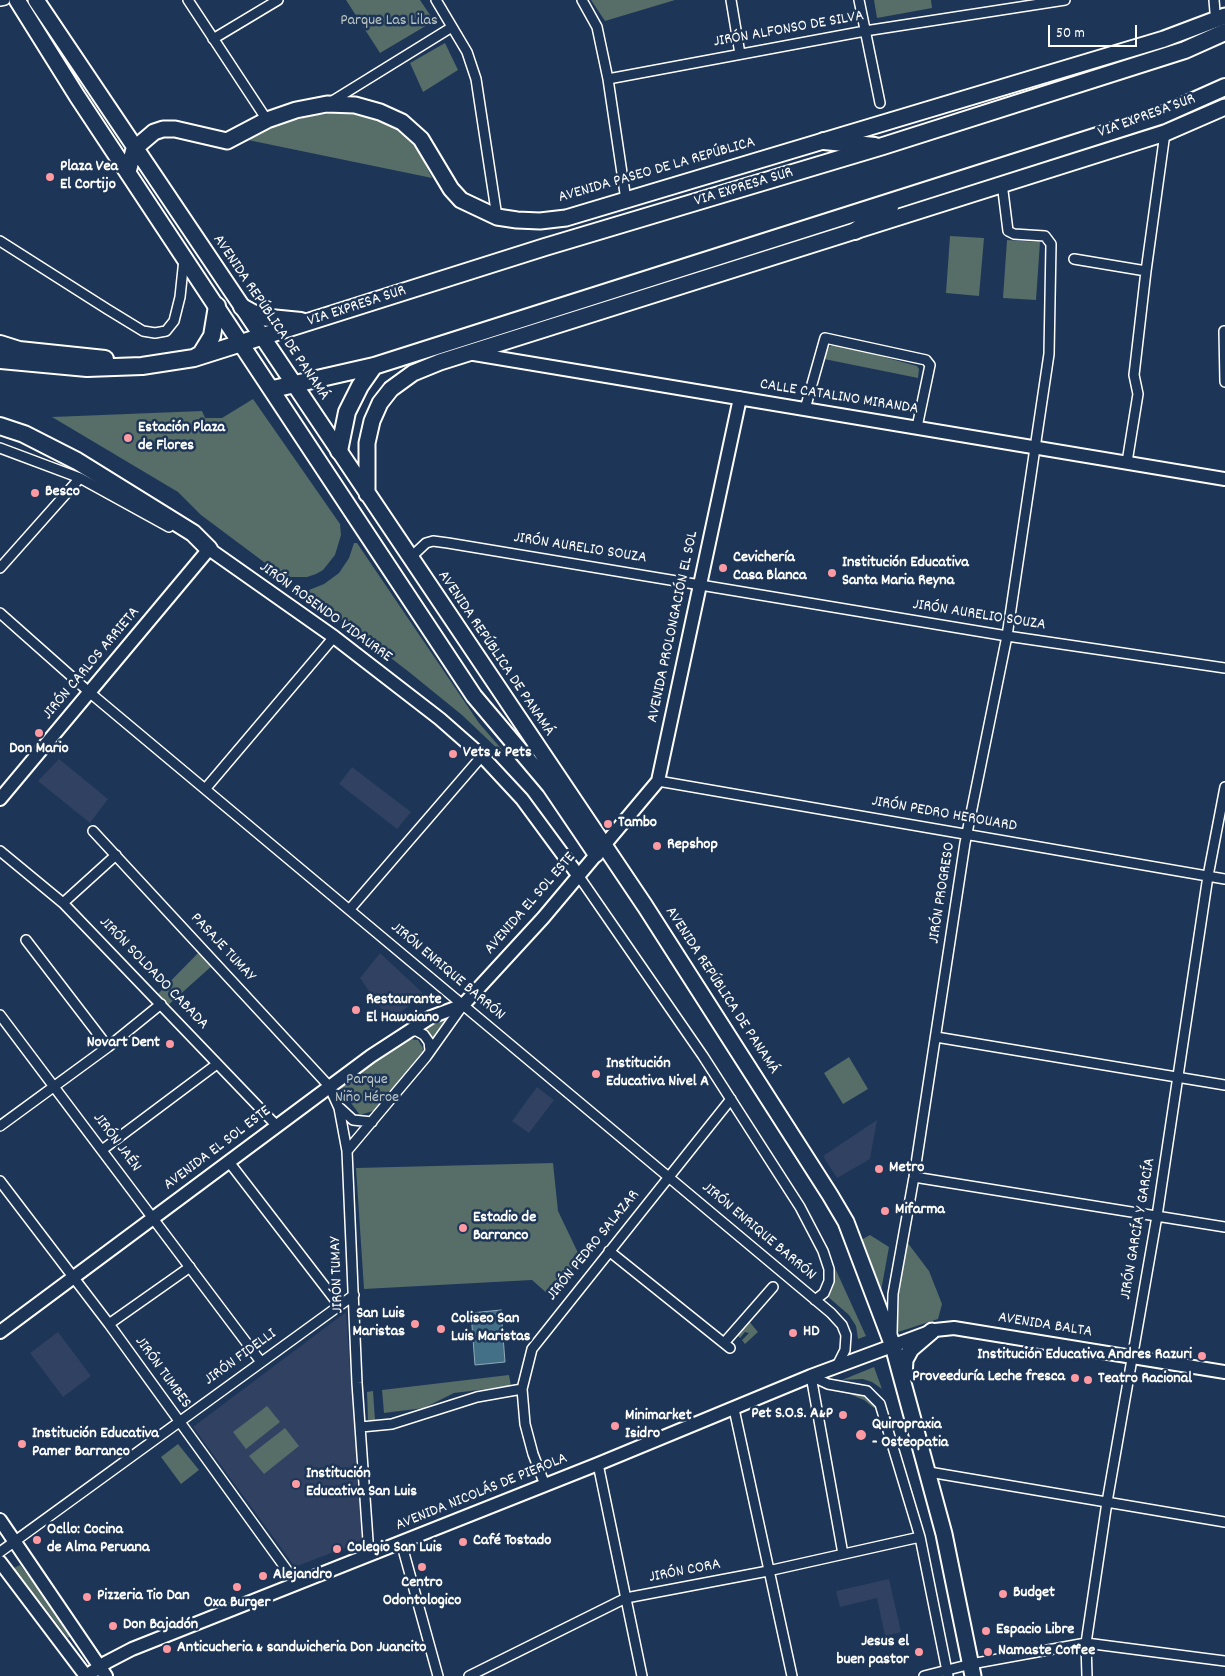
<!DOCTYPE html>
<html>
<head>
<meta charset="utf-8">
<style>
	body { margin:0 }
	#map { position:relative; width:1225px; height:1676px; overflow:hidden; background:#1d3557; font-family:Dekko,sans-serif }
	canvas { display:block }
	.scale { position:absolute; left:1048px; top:25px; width:89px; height:22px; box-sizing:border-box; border:2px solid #fff; border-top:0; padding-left:6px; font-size:15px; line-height:18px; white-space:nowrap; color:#fff; -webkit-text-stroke:4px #1d3557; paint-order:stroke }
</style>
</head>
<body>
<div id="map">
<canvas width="1225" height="1676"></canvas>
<div class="scale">50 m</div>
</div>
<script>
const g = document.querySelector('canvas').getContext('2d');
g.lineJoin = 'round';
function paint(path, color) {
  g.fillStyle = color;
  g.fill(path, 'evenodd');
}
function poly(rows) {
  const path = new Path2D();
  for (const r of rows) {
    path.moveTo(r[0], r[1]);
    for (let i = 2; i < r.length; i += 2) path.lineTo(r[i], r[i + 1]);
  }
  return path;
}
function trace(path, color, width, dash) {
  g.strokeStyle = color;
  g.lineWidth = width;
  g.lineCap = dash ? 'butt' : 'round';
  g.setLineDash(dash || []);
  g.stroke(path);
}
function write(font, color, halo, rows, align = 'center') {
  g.font = font + ' Dekko,sans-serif';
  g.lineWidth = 5;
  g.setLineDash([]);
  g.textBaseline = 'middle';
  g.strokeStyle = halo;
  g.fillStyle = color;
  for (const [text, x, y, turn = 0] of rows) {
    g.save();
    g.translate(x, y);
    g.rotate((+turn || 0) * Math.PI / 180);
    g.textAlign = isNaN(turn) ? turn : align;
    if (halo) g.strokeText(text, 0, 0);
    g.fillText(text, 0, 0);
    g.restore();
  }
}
const built = poly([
	[59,759,108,799,90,823,38,781],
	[352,767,411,812,397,829,339,784],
	[380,953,425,995,389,1020,360,978],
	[537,1087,554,1100,529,1133,512,1121],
	[877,1120,870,1159,837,1178,823,1156],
	[346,1312,362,1541,295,1567,193,1427],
	[58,1332,91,1376,63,1397,30,1353],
	[889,1579,901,1632,885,1636,877,1598,840,1607,836,1591]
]);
const green = poly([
	[346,0,420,0,434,21,380,53],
	[591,0,675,0,605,21],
	[874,0,931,0,932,8,877,18],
	[445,43,458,70,423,92,410,63],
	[345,112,369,117,396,127,417,148,432,178,248,140,278,125,310,116],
	[950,236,984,238,979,296,946,293],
	[1007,240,1040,242,1036,300,1003,298],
	[836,344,917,366,919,369,918,378,824,359,829,347],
	[253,399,340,524,341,535,335,555,323,570,316,574,307,577,284,577,201,515,178,492,52,417,202,411,205,418,222,418],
	[354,543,357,543,479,723,504,752,502,753,462,715,409,672,308,594,309,590,324,584,339,573,349,558],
	[201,950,214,964,166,1007,156,996],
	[446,1018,447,1021,432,1040,422,1030],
	[409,1039,418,1040,423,1048,422,1054,376,1110,360,1115,341,1090,342,1085],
	[849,1057,868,1089,843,1104,824,1073],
	[553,1163,558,1211,581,1259,549,1295,532,1280,364,1289,356,1168],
	[870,1235,889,1247,881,1291,861,1240],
	[907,1242,929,1271,942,1304,938,1319,895,1333,898,1297],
	[835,1268,866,1336,858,1339,856,1326,849,1315,826,1295],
	[748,1320,758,1332,745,1344,742,1340,749,1333,745,1332,740,1338,736,1334],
	[874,1367,882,1389,872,1382,863,1379,842,1380],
	[509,1375,511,1386,454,1393,424,1408,384,1413,382,1390],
	[838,1389,869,1396,877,1407,874,1408,864,1400],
	[373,1391,375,1420,368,1420,367,1392],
	[267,1406,280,1422,246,1449,233,1432],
	[285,1428,299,1446,264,1474,249,1456],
	[178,1444,199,1470,181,1484,161,1457],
	[20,1565,73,1634,68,1638,14,1568]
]);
const water = poly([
	[501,1310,505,1362,475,1365,471,1313,501,1310]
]);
const street = poly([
	[188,0,267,120],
	[436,0,467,52,476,79,497,217],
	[582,0,597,27,608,79,626,200],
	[731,0,740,54],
	[859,0,880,103],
	[1214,0,1215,12,1222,19],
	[0,1,5,0],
	[213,39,278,0],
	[608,79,865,31,1065,0],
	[329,103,452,27],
	[0,241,107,309,143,331,155,333,166,331,174,321,180,297,184,259],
	[1074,259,1146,271],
	[1224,331,1225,382],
	[805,409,825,338,926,360,930,365,917,427],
	[0,448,80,478,169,527],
	[1127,462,1138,394,1134,375,1146,271,1165,133],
	[410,558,426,543,433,541,448,543,1007,636,1225,668],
	[0,568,80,478],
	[0,613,89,692,831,1313,842,1325,846,1335,845,1350,837,1366],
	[658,781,1225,879],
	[206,788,334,637],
	[93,831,329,1086,339,1108,347,1151,357,1383,369,1555],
	[0,851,63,903,276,1125],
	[578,875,703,1056,800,1207,823,1251,829,1269,829,1281,824,1293,815,1300],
	[63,903,116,855],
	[350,909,482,756],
	[26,940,108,1047],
	[0,1015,261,1362],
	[409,1031,417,1031,424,1035,429,1042,430,1050],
	[936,1037,1225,1085],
	[340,1108,353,1120,372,1122],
	[0,1126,108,1047,161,1004],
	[102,1150,217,1064],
	[347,1151,426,1057,463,1005],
	[229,1162,339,1305],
	[914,1177,1225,1227],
	[0,1181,109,1324,297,1584],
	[609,1251,730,1348],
	[109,1324,190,1267],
	[892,1333,893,1294,914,1177,965,843,1007,636,1049,354,1051,244,1045,236,1014,234,1008,231,1003,191],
	[724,1343,773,1287],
	[811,1376,828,1384,867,1391,880,1404,920,1537,948,1676],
	[811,1376,843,1554],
	[734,1409,792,1676],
	[361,1427,392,1424,477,1397,522,1389],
	[598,1464,642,1676],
	[929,1472,1225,1522],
	[545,1485,533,1454,525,1424,522,1389,532,1349,731,1099],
	[401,1542,438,1676],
	[0,1552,354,1295],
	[469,1676,626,1598,768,1571,920,1537],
	[924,1676,971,1664,1086,1643,1225,1661],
	[1087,1676,1086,1643,1107,1502,1157,1216,1208,876,1225,787]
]);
const secondary = poly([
	[468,353,1225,479],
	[0,799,209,549,334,637,440,719,482,756,522,799,578,875],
	[0,1332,371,1056,431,1017,463,1005,543,918,658,781,740,398],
	[0,1520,106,1676],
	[0,1562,86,1676],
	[86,1676,107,1662,132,1649,598,1464,811,1376,935,1330,954,1328,1225,1372]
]);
const primary = poly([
	[17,0,77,96,474,696,550,786,596,854],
	[36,0,645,906,830,1195,846,1222,893,1346,944,1534,973,1676],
	[128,172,134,149,154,132,163,129,175,129,227,141,267,120,296,110,327,104,355,105,380,112,402,122,421,139,451,189,461,200,497,217,517,220,540,221,566,218,1164,39,1225,16],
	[367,494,367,443,372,421,380,403,391,389,413,373,440,362,1165,133,1225,107],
	[904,1377,905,1360,911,1349,932,1331]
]);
const highway = poly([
	[824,141,875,146],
	[855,231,890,207],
	[242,307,260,317,301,321],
	[0,344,19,350,105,359],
	[194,358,201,354,212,336,217,306],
	[0,360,87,368,142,366,194,358,545,247,883,146,1185,50,1225,32],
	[273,389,374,366,1160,116,1225,87],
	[0,426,24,434,77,461,193,533,209,549],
	[339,451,347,412,360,386,374,366]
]);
const markers = [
	[50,177,5,"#ff9aa2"],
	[128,438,5,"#ff9aa2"],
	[35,493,5,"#ff9aa2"],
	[723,568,5,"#ff9aa2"],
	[832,573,5,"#ff9aa2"],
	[39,733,5,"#ff9aa2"],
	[453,754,5,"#ff9aa2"],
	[608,824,5,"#ff9aa2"],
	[657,846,5,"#ff9aa2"],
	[356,1010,5,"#ff9aa2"],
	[170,1044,5,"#ff9aa2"],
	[596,1074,5,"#ff9aa2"],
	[879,1169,5,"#ff9aa2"],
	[885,1211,5,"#ff9aa2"],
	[463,1228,5,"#ff9aa2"],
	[415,1324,5,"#ff9aa2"],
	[441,1329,5,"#ff9aa2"],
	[793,1333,5,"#ff9aa2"],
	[1202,1356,5,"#ff9aa2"],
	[1075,1378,5,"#ff9aa2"],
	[1088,1380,5,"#ff9aa2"],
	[843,1415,5,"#ff9aa2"],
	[615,1426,5,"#ff9aa2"],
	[861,1435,6,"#ff9aa2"],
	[22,1444,5,"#ff9aa2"],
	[296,1484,5,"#ff9aa2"],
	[37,1540,5,"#ff9aa2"],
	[463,1542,5,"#ff9aa2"],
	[337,1549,5,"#ff9aa2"],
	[422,1567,5,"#ff9aa2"],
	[263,1576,5,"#ff9aa2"],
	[237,1587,5,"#ff9aa2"],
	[1003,1594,5,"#ff9aa2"],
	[87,1597,5,"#ff9aa2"],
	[113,1626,5,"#ff9aa2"],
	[986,1631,5,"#ff9aa2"],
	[167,1649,5,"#ff9aa2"],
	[919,1652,5,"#ff9aa2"],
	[988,1652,5,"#ff9aa2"]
];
const parkNames = [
	["Parque Las Lilas",389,22],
	["Parque",367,1081],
	["Niño Héroe",367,1099]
];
const streetNames = [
	["JIRÓN ALFONSO DE SILVA",789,30,-10],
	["VIA EXPRESA SUR",1147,117,-20],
	["AVENIDA PASEO DE LA REPÚBLICA",657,171,-16],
	["VIA EXPRESA SUR",744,188,-17],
	["VIA EXPRESA SUR",357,307,-18],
	["AVENIDA REPÚBLICA DE PANAMÁ",270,318,56],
	["CALLE CATALINO MIRANDA",839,398,9],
	["JIRÓN AURELIO SOUZA",580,549,9],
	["JIRÓN ROSENDO VIDAURRE",325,613,36],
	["JIRÓN AURELIO SOUZA",979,616,9],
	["AVENIDA PROLONGACIÓN EL SOL",674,627,-78],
	["AVENIDA REPÚBLICA DE PANAMÁ",495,654,56],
	["JIRÓN CARLOS ARRIETA",92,664,-50],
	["JIRÓN PEDRO HEROUARD",944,815,10],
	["JIRÓN PROGRESO",943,893,-81],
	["AVENIDA EL SOL ESTE",531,904,-49],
	["PASAJE TUMAY",222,948,47],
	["JIRÓN ENRIQUE BARRÓN",447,972,40],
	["JIRÓN SOLDADO CABADA",153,974,46],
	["AVENIDA REPÚBLICA DE PANAMÁ",721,991,57],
	["JIRÓN JAÉN",116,1143,53],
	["AVENIDA EL SOL ESTE",218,1149,-37],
	["JIRÓN GARCÍA Y GARCÍA",1139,1229,-80],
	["JIRÓN ENRIQUE BARRÓN",758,1232,40],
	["JIRÓN PEDRO SALAZAR",594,1246,-51],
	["JIRÓN TUMAY",338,1275,-92],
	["AVENIDA BALTA",1045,1326,9],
	["JIRÓN FIDELLI",241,1358,-36],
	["JIRÓN TUMBES",162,1373,54],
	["AVENIDA NICOLÁS DE PIEROLA",482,1493,-22],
	["JIRÓN CORA",685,1572,-11]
];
const poiNames = [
	["Plaza Vea",60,168],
	["El Cortijo",60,186],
	["Estación Plaza",138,429],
	["de Flores",138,447],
	["Besco",45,493],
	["Cevichería",733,559],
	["Casa Blanca",733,577],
	["Institución Educativa",842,564],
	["Santa Maria Reyna",842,582],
	["Don Mario",39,750,"center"],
	["Vets & Pets",463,754],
	["Tambo",618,824],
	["Repshop",667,846],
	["Restaurante",366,1001],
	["El Hawaiano",366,1019],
	["Novart Dent",160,1044,"right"],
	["Institución",606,1065],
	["Educativa Nivel A",606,1083],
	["Metro",889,1169],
	["Mifarma",895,1211],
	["Estadio de",473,1219],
	["Barranco",473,1237],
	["San Luis",405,1315,"right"],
	["Maristas",405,1333,"right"],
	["Coliseo San",451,1320],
	["Luis Maristas",451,1338],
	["HD",803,1333],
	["Institución Educativa Andres Razuri",1192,1356,"right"],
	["Proveeduría Leche fresca",1065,1378,"right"],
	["Teatro Racional",1098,1380],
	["Pet S.O.S. A&P",833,1415,"right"],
	["Minimarket",625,1417],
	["Isidro",625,1435],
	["Quiropraxia",872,1426],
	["- Osteopatia",872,1444],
	["Institución Educativa",32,1435],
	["Pamer Barranco",32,1453],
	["Institución",306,1475],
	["Educativa San Luis",306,1493],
	["Ocllo: Cocina",47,1531],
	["de Alma Peruana",47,1549],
	["Café Tostado",473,1542],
	["Colegio San Luis",347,1549],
	["Alejandro",273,1576],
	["Centro",422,1584,"center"],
	["Odontologico",422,1602,"center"],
	["Budget",1013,1594],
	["Pizzeria Tio Dan",97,1597],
	["Oxa Burger",237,1604,"center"],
	["Don Bajadón",123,1626],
	["Espacio Libre",996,1631],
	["Jesus el",909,1643,"right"],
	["buen pastor",909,1661,"right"],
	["Anticucheria & sandwicheria Don Juancito",177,1649],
	["Namaste Coffee",998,1652]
];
paint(built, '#304162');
paint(green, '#566d68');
paint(water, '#436f87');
trace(water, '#8ea9b7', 1);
trace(street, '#fff', 12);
trace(secondary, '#fff', 16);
trace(primary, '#fff', 19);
trace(highway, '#fff', 20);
trace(street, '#1d3557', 9);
trace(secondary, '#1d3557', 12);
trace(primary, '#1d3557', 15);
trace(highway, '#1d3557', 16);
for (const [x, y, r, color] of markers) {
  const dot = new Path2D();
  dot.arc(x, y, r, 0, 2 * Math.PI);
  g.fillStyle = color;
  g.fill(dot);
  trace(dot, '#1d3557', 2);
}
write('16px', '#bbc5c3', '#1d3557', parkNames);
write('16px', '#fff', '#1d3557', streetNames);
write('bold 16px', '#fff', '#1d3557', poiNames, 'left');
</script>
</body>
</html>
